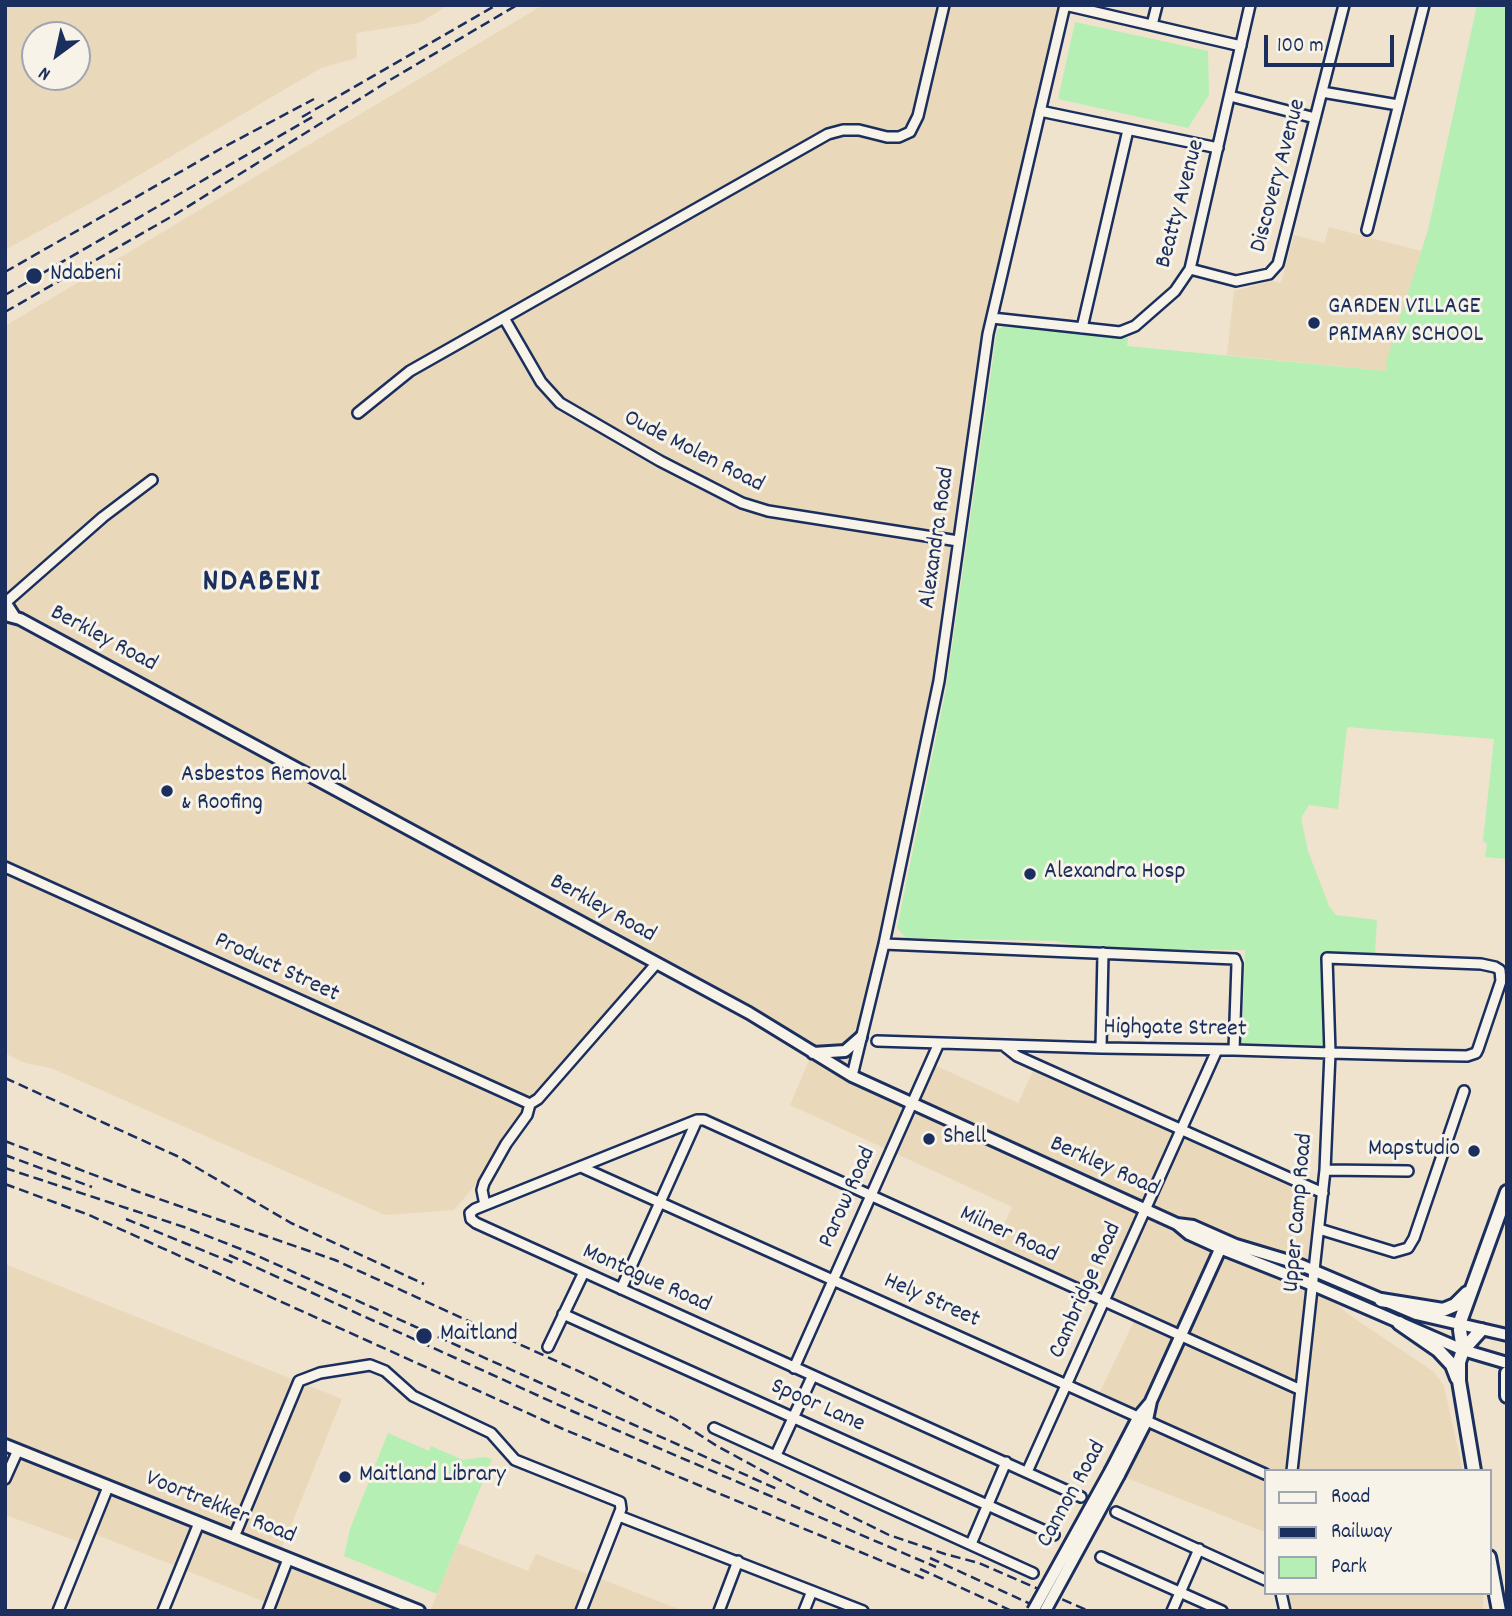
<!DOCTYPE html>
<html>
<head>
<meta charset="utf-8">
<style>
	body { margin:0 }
	#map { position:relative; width:1512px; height:1616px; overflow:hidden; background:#efe3ce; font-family:Dekko,sans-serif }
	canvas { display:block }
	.frame { position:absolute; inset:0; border:7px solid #1b2f5e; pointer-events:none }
	.legend { position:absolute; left:1264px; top:1469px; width:228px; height:126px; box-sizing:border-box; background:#f7f3e8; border:2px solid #9fa5b1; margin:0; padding:9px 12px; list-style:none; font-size:21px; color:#1b2f5e }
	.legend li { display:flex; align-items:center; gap:14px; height:35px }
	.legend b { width:35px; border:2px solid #9fa5b1 }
	.north { position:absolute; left:21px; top:21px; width:70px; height:70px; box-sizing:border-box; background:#f7f3e8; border:2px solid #9fa5b1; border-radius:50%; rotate:213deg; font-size:19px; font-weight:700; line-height:28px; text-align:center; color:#1b2f5e }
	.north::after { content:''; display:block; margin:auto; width:24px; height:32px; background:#1b2f5e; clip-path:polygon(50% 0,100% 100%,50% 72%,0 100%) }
	.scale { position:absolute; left:1264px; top:35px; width:130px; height:32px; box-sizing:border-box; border:4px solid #1b2f5e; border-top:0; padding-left:9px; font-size:21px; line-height:24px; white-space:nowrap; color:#1b2f5e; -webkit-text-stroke:5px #f7f3e8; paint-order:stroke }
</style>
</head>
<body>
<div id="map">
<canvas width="1512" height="1616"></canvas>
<div class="frame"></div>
<ul class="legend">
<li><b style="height:9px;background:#f7f3e8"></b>Road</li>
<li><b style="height:9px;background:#1b2f5e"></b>Railway</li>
<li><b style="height:19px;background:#b5efb3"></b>Park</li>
</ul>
<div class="north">N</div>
<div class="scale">100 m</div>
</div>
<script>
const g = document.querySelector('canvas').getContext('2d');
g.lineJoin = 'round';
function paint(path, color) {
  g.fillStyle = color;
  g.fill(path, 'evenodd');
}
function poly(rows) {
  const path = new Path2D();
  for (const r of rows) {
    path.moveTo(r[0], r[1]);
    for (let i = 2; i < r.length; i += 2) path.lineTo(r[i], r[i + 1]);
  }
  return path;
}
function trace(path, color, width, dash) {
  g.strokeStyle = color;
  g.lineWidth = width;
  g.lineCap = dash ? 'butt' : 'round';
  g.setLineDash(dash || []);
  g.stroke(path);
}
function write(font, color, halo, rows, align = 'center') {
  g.font = font + ' Dekko,sans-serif';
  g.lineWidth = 6;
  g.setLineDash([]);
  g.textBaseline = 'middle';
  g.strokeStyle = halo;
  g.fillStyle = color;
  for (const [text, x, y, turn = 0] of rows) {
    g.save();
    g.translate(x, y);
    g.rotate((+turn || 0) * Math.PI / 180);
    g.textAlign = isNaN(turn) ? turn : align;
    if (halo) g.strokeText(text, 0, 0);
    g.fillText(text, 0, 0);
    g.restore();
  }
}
const built = poly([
	[5,5,449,5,419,23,356,33,357,58,321,68,112,191,5,250],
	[77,35,77,77,35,77,35,35],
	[543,5,1065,5,988,334,939,681,852,1076,911,1104,930,1063,1018,1103,1036,1065,1323,1193,1314,1270,1303,1265,1220,1248,1313,1285,1348,1314,1434,1372,1444,1386,1463,1471,1265,1471,1265,1532,1119,1475,1146,1421,1097,1398,1137,1315,992,1250,1012,1207,790,1105,812,1053,657,964,531,1103,533,1117,454,1210,385,1215,51,1068,25,1063,5,1053,5,326],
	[1329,227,1421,251,1386,371,1227,355,1234,291,1271,281,1281,283,1294,235,1324,243],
	[5,1264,342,1399,279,1555,419,1611,268,1611,270,1604,90,1532,85,1544,5,1515],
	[458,1543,528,1571,536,1554,684,1611,430,1611],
	[1281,1593,1483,1593,1483,1611,1285,1611]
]);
const green = poly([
	[1477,5,1507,5,1507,859,1485,857,1487,844,1483,841,1494,739,1347,727,1338,809,1309,805,1301,818,1308,851,1329,906,1336,915,1377,920,1375,953,1322,952,1323,1045,1242,1044,1245,950,1092,949,1055,941,906,938,897,928,946,689,997,330,1004,326,1128,338,1127,346,1386,371,1387,366,1385,365,1428,230],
	[1075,22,1208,51,1209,95,1188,128,1058,99],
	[388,1433,429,1451,431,1446,463,1460,484,1457,492,1459,437,1594,344,1556,350,1529]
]);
const minor = poly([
	[1065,5,1241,46],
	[1152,25,1157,5],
	[1322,92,1398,105],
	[1230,96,1315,118],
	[1040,111,1218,148],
	[1367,230,1424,5],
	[1190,269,1236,281,1269,274,1278,264,1344,5],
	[504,318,541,382,560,403,660,461,742,503,768,511,958,541],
	[992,318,1120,332,1135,326,1175,291,1190,269,1250,5],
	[1082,328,1128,130],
	[358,413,410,371,828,134,843,130,859,130,887,137,899,137,910,132,918,116,944,5],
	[5,603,103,517,152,480],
	[5,867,530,1104,538,1099,656,964],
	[884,944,1235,959,1237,964,1234,1050],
	[877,1041,1101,1048,1234,1050,1330,1053,1406,1055,1467,1056,1476,1053,1478,1049,1501,981,1500,970,1495,967,1481,964,1327,958,1330,1053,1325,1170,1292,1471],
	[1003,1045,1017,1056,1323,1193],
	[1101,1048,1103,953],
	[852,1076,884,944,939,681,988,334,1065,5],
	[581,1167,1265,1474],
	[1325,1170,1408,1171],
	[485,1205,482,1190,484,1183,506,1144,527,1115,530,1104],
	[1319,1229,1394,1252,1408,1248,1414,1238,1464,1091],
	[621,1289,697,1120],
	[563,1314,1054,1535],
	[548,1347,584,1272],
	[794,1368,939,1043],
	[714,1428,1033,1573],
	[776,1455,812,1377],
	[1027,1472,1217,1050],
	[5,1479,18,1450],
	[1081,1497,476,1223,471,1219,470,1213,475,1209,697,1120,704,1120,1301,1390],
	[1116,1512,1265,1580],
	[619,1516,863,1611],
	[234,1537,299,1381,320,1373,370,1365,385,1371,413,1396,491,1433,515,1460,620,1502,621,1509,581,1611],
	[971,1544,1006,1462],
	[1101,1557,1222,1611],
	[1281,1593,1285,1611],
	[58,1611,108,1487],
	[163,1611,199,1523],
	[268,1611,288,1559],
	[719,1611,738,1561],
	[804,1611,812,1591],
	[1172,1611,1199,1549]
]);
const major = poly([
	[5,602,14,616],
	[5,615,20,619,749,1013,852,1076,1177,1224,1189,1234,1220,1248,1313,1285,1463,1350,1507,1363],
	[813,1053,845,1051,861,1037],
	[1177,1224,1193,1226,1236,1245,1296,1263,1416,1314,1507,1335],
	[5,1445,419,1611],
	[1111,1470,1139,1416,1149,1404],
	[1119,1475,1147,1420,1151,1401,1222,1245]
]);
const highway = poly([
	[1381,1300,1443,1310,1455,1305,1467,1293],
	[1399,1323,1438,1350,1452,1365,1457,1378],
	[1463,1350,1460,1330,1461,1319,1507,1192],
	[1507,1373,1507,1396],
	[1474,1471,1459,1381,1459,1362,1463,1350,1481,1330],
	[1489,1557,1499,1611]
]);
const rail = poly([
	[302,117,493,7],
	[5,272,222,148,314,99],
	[5,295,314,116],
	[5,312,176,214,390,80,517,5],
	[5,1078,177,1156,291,1223,424,1284],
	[5,1141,136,1191,335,1260,589,1376,675,1419,717,1446,794,1488,889,1535,945,1554,979,1563,1089,1611],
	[5,1155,92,1187],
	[5,1168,187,1228,251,1253,777,1489],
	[5,1184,89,1215,563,1429,928,1580],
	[126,1219,236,1264],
	[229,1255,572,1411,936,1567],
	[930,1558,1046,1611],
	[920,1569,1012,1611]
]);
const majorBridge = poly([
	[1033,1611,1111,1470],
	[1045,1611,1119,1475]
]);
const markers = [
	[34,276,9,"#1b2f5e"],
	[1314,323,7,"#1b2f5e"],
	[167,791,7,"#1b2f5e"],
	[1030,874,7,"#1b2f5e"],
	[929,1139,7,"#1b2f5e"],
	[1474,1151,7,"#1b2f5e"],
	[424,1336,9,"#1b2f5e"],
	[345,1477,7,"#1b2f5e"]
];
const streetNames = [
	["Discovery Avenue",1280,176,-75],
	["Beatty Avenue",1182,204,-75],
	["Oude Molen Road",693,453,27],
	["Alexandra Road",939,538,-82],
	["Berkley Road",103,640,28],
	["Berkley Road",602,910,29],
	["Product Street",276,969,25],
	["Highgate Street",1175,1030,1],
	["Berkley Road",1104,1168,24],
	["Parow Road",849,1198,-66],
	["Upper Camp Road",1300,1213,-85],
	["Milner Road",1008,1236,25],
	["Montague Road",646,1280,24],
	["Cambridge Road",1087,1291,-66],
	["Hely Street",931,1302,24],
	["Spoor Lane",817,1407,24],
	["Cannon Road",1073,1495,-61],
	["Voortrekker Road",220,1509,22]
];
const poiNames = [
	["Ndabeni",50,276],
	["GARDEN VILLAGE",1328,309],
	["PRIMARY SCHOOL",1328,337],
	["Asbestos Removal",181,777],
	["& Roofing",181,805],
	["Alexandra Hosp",1044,874],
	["Shell",943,1139],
	["Mapstudio",1460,1151,"right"],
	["Maitland",440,1336],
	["Maitland Library",359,1477]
];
const districtNames = [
	["NDABENI",262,585]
];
paint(built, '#ead8bb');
paint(green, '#b5efb3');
trace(minor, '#1b2f5e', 14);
trace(major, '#1b2f5e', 16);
trace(highway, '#1b2f5e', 18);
trace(minor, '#f7f3e8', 9);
trace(major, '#f7f3e8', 10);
trace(highway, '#f7f3e8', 12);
trace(rail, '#1b2f5e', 2.5, [10, 5]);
trace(majorBridge, '#1b2f5e', 16, []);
trace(majorBridge, '#f7f3e8', 10);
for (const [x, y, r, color] of markers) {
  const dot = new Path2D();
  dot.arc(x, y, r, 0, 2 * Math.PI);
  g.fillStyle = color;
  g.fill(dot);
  trace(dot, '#f7f3e8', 2.5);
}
write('24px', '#1b2f5e', '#f7f3e8', streetNames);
write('24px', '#1b2f5e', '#f7f3e8', poiNames, 'left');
g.letterSpacing = '2px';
write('bold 32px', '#1b2f5e', '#f7f3e8', districtNames);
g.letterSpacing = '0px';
</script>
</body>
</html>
